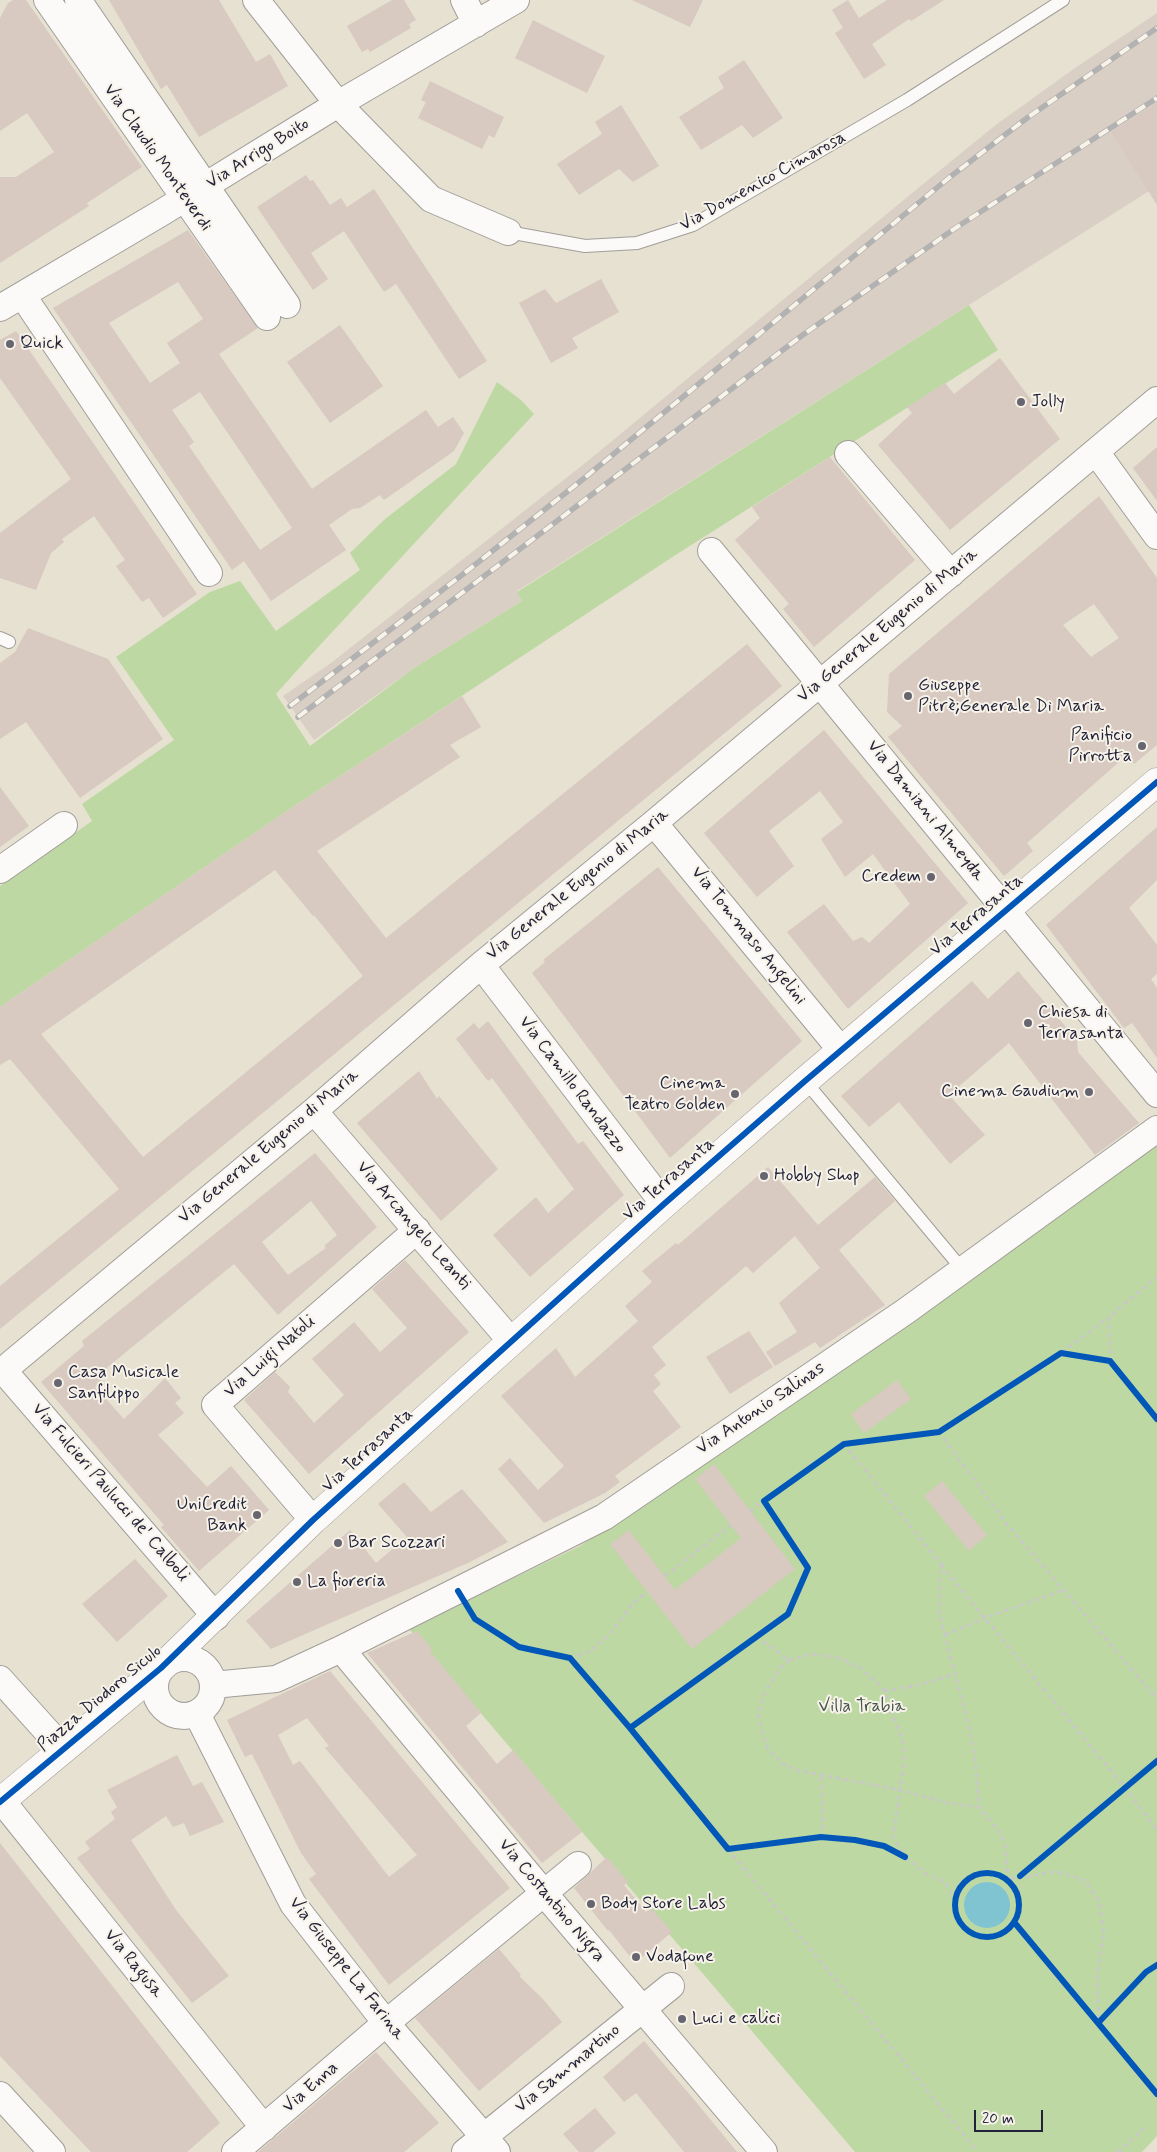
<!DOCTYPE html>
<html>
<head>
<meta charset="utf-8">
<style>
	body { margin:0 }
	#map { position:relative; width:1157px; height:2152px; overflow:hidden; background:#e6e1d1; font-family:Mynerve,sans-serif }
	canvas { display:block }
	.scale { position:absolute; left:974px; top:2110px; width:69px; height:22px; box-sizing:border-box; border:2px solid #22223b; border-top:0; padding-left:6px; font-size:15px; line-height:18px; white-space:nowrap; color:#22223b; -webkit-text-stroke:4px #f7f3e8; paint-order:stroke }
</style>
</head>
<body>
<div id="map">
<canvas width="1157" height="2152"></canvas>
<div class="scale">20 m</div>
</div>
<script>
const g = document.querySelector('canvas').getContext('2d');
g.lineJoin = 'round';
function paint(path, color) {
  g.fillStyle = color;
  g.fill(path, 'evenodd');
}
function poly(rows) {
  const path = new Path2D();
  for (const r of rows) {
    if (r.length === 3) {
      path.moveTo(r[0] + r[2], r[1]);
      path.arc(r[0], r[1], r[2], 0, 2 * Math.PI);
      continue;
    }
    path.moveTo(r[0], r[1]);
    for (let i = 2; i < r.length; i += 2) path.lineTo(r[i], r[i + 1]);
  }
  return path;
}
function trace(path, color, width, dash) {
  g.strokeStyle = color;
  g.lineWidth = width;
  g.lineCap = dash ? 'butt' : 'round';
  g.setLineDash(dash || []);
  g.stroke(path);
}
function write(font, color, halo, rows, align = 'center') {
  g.font = font + ' Mynerve,sans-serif';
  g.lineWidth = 4;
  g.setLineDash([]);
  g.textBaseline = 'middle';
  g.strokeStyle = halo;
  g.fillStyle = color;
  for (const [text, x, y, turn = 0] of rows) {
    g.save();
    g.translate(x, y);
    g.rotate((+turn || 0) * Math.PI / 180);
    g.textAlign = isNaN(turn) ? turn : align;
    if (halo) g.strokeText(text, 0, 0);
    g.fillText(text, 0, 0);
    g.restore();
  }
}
const industrial = poly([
	[1157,13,1157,186,517,591,522,601,414,668,314,740,283,696,331,663,589,460,928,180,997,124,1075,68]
]);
const green = poly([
	[969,305,998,350,674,556,284,813,0,1007,0,886,92,821,82,804,174,740,116,657,210,592,240,581,276,631,360,570,350,553,385,519,456,464,497,382,521,400,534,414,310,656,276,694,310,746,414,668,522,601,517,592],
	[1157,1143,1157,2136,1142,2152,855,2152,409,1629,580,1546]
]);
const water = poly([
	[987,1905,23]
]);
const building = poly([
	[13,0,26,0,142,167,87,203,89,206,0,263,0,177,16,177,54,152,27,113,0,131,0,18,8,3],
	[109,0,219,0,256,62,270,54,288,86,199,137,167,85,161,89],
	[392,0,404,0,416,20,409,24,411,28,370,52,368,49,362,52,347,26],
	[632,0,703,0,690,27],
	[848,0,859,18,887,0,944,0,911,21,909,19,872,44,886,65,864,79,835,33,843,28,832,10],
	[533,20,605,56,587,93,515,58],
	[744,60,783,118,753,138,742,125,701,150,679,117,724,88,718,77],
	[430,81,504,117,494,138,489,135,482,149,418,118,426,102,421,100],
	[1157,103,1157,205,1111,132],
	[621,105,659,166,633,182,619,169,579,195,557,164,602,134,595,122],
	[306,175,310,181,313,180,330,205,341,198,347,207,374,189,487,361,459,379,396,284,384,292,344,231,311,253,328,279,313,290,257,207],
	[188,230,258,328,219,354,312,489,426,410,438,427,453,417,464,433,454,451,384,500,380,495,360,508,352,509,329,525,346,550,271,601,244,561,232,570,53,308],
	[178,282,203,319,167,343,180,363,150,383,109,323],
	[200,392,292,528,260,550,189,446,194,442,172,410],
	[601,279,619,312,572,338,578,348,551,363,519,303,545,289,556,303],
	[340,325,383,386,330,423,287,362],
	[16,331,197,594,163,618,149,598,142,602,116,566,125,560,94,516,62,539,64,542,51,553,36,590,0,578,0,533,71,479,0,378,0,340],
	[1000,358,1060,439,950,530,878,445,912,413,907,407,945,383,954,394],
	[1157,447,1157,501,1133,468],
	[830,457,915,560,814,647,783,609,789,604,735,540,760,518,752,507],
	[1099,496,1157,578,1157,745,1134,764,1127,755,1027,843,1033,851,1004,876,888,737,902,726,887,712,889,674],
	[1094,604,1119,638,1091,657,1063,625],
	[28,628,108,659,163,739,80,798,26,722,0,739,0,663,15,652],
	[747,644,782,686,0,1329,0,1286,119,1189,10,1059,0,1065,0,1007,284,813,462,696,481,727,450,745,460,757,317,851,386,938],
	[275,870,313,916,314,915,363,976,143,1157,41,1034],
	[824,730,968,903,848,1009,787,932,824,904,853,941,862,937,869,943,910,904,873,854,845,877,821,839,843,822,820,791,769,831,794,866,757,897,704,833],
	[0,787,29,826,0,847],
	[1157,827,1157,880,1129,908,1157,945,1157,974,1151,979,1157,988,1157,1058,1132,1023,1124,1028,1046,925],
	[658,867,802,1041,670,1158,532,973,545,962,543,960],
	[1018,971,1077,1040,1078,1052,1139,1123,1095,1155,1009,1043,949,1095,985,1135,950,1164,899,1102,869,1127,841,1096,972,981,988,999],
	[488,1021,578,1144,583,1141,624,1195,530,1277,493,1235,536,1197,548,1213,574,1189,492,1078,488,1081,456,1039,474,1023,479,1029],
	[419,1071,437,1099,439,1096,498,1169,441,1221,357,1123],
	[315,1153,377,1227,278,1315,234,1264,104,1370,108,1374,95,1387,124,1419,165,1378,181,1398,175,1403,184,1413,158,1435,207,1487,231,1466,269,1510,199,1571,161,1527,164,1525,41,1382,84,1346,82,1341],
	[311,1201,337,1235,324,1246,326,1248,288,1275,262,1242],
	[768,1167,818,1225,875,1177,895,1201,839,1250,885,1305,820,1348,815,1342,775,1366,766,1352,797,1332,779,1303,820,1268,795,1236,753,1273,746,1266,652,1347,666,1365,654,1375,661,1384,653,1391,681,1427,615,1476,620,1482,605,1493,544,1523,498,1469,510,1458,538,1490,564,1466,501,1396,556,1348,575,1377,638,1321,625,1306,652,1282,642,1271,676,1243,678,1245],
	[405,1260,469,1332,309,1474,244,1400,275,1372,290,1387,288,1392,314,1423,344,1395,312,1359,354,1322,380,1352,407,1328,372,1289],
	[749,1331,773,1367,730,1394,706,1357],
	[897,1380,911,1399,864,1433,851,1414],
	[714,1464,795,1569,692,1649,610,1544,629,1530,675,1590,741,1538,695,1479],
	[942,1481,987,1535,969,1551,924,1496],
	[404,1482,431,1512,462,1489,508,1542,470,1562,271,1649,246,1621,350,1530,376,1563,407,1537,378,1504],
	[135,1559,168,1596,117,1642,82,1604],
	[417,1631,432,1649,430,1651,481,1713,466,1726,497,1764,513,1750,582,1832,542,1863,367,1653],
	[330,1671,510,1888,389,1985,309,1879,316,1874,301,1853,252,1754,245,1757,227,1720],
	[307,1718,329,1746,325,1748,417,1855,389,1877,300,1761,293,1765,278,1735],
	[177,1755,193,1786,202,1782,224,1822,190,1836,184,1823,173,1827,166,1816,131,1840,176,1910,229,1976,192,2003,77,1858,90,1849,85,1842,115,1819,111,1812,117,1807,107,1790],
	[0,1843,220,2123,187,2152,91,2152,0,2056],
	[607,1857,628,1882,624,1885,646,1912,651,1908,672,1932,635,1963,609,1930,608,1931,574,1888],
	[499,1949,521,1975,519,1976,542,1998,562,2022,479,2091,415,2018],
	[644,2041,696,2102,737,2152,684,2152,636,2093,624,2102,603,2077],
	[376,2052,439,2123,404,2152,258,2152],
	[595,2108,616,2133,593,2152,579,2152,563,2134]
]);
const path = poly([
	[1062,1352,1109,1317],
	[1110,1361,1109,1317,1157,1277],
	[939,1432,1006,1523,1157,1699],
	[844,1444,941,1564,939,1613,969,1727,975,1757,979,1807,1002,1835,1005,1846,1008,1876,1006,1879,1033,1876,1049,1872,1058,1872,1082,1879,1089,1886,1099,1901,1104,1933,1097,1975,1099,2022],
	[750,1511,844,1444,939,1432,1061,1353,1110,1361,1157,1419],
	[941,1565,1126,1789,1157,1830],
	[665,1576,731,1525],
	[470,1611,475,1619,519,1647,570,1658,630,1728,728,1849,821,1837,855,1840,884,1846,905,1857,927,1874,945,1882,955,1900],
	[945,1635,985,1618,1063,1590],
	[757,1637,789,1660,812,1654,840,1658,860,1668,882,1686,904,1745,903,1768,893,1838,904,1855],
	[570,1658,589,1652,610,1634,632,1604,647,1592],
	[789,1660,779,1669,765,1692,758,1714,761,1728,768,1749,783,1764,800,1771,900,1790,948,1803,979,1807],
	[884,1691,919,1685,955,1674],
	[630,1728,788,1614,808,1568,764,1501],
	[821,1837,823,1822,821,1774],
	[728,1849,978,2152],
	[987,1905,32],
	[1020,1876,1157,1761],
	[1014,1922,1157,2094],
	[1099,2021,1146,1972,1157,1965],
	[1118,2152,1144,2128]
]);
const lane = poly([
	[508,232,585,246,637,243,693,225,907,100,1063,0],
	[0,638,9,642],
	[805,1081,962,1269]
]);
const street = poly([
	[47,0,267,317],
	[78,0,287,305],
	[256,0,338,104,431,199,508,232],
	[464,0,476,24],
	[23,296,209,573],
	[0,308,161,213,338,104,516,0],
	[1096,452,1157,536],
	[848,454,951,574],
	[711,551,1157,1094],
	[654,823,841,1050],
	[0,870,64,825],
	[481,965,664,1204],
	[314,1111,511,1341],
	[3,1370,216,1617],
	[0,1373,314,1111,481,965,654,823,1157,400],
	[313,1520,215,1405,417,1230],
	[341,1649,543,1892,764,2152],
	[184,1687,29],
	[0,1679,63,1749],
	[213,1685,276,1679,341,1649,604,1517,906,1311,1157,1129],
	[197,1714,293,1904,386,2023,497,2152],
	[2,1801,264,2128],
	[0,2095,52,2152],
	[235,2152,386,2023,578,1865],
	[465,2152,671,1986]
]);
const secondary = poly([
	[0,1802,161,1668,313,1520,664,1204,805,1081,1157,782]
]);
const rail = poly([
	[290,706,462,575,582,480,950,177,1027,118,1157,28],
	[298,717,804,334,957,227,1157,98]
]);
const cycleway = poly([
	[458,1591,475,1619,519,1647,570,1658,630,1728,728,1849,821,1837,855,1840,884,1846,905,1857],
	[630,1728,788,1614,808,1568,764,1501,844,1444,939,1432,1061,1353,1110,1361,1157,1419],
	[0,1802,161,1668,313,1520,664,1204,805,1081,1157,782],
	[987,1905,32],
	[1020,1876,1157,1761],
	[1014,1922,1157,2094],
	[1099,2022,1146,1972,1157,1965]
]);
const markers = [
	[10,344,5,"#676570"],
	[1021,402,5,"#676570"],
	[908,696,5,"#676570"],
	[1142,746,5,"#676570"],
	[931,877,5,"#676570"],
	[1028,1023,5,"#676570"],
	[1089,1092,5,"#676570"],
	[735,1094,5,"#676570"],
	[764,1176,5,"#676570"],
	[58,1383,5,"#676570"],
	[257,1515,5,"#676570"],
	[338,1543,5,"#676570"],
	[297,1582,5,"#676570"],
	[591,1904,5,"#676570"],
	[636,1957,5,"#676570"],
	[682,2019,5,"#676570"]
];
const streetNames = [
	["Via Arrigo Boito",258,154,-32],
	["Via Claudio Monteverdi",157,158,55],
	["Via Domenico Cimarosa",763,182,-29],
	["Via Generale Eugenio di Maria",888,626,-40],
	["Via Damiani Almeyda",925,811,51],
	["Via Generale Eugenio di Maria",578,885,-39],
	["Via Terrasanta",977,916,-40],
	["Via Tommaso Angelini",748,936,51],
	["Via Camillo Randazzo",572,1085,53],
	["Via Generale Eugenio di Maria",269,1147,-40],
	["Via Terrasanta",669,1180,-41],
	["Via Arcangelo Leanti",413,1226,49],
	["Via Luigi Natoli",270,1357,-41],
	["Via Antonio Salinas",761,1409,-34],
	["Via Terrasanta",368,1451,-42],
	["Via Fulcieri Paulucci de' Calboli",110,1493,49],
	["Piazza Diodoro Siculo",100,1699,-40],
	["Via Costantino Nigra",551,1901,50],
	["Via Ragusa",133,1964,51],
	["Via Giuseppe La Farina",346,1969,52],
	["Via Sammartino",568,2069,-39],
	["Via Enna",311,2088,-41]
];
const poiNames = [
	["Quick",20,344],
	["Jolly",1031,402],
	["Giuseppe",918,686],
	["Pitrè;Generale Di Maria",918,707],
	["Panificio",1132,736,"right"],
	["Pirrotta",1132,757,"right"],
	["Credem",921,877,"right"],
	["Chiesa di",1038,1013],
	["Terrasanta",1038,1034],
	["Cinema",725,1084,"right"],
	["Teatro Golden",725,1105,"right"],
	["Cinema Gaudium",1079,1092,"right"],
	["Hobby Shop",774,1176],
	["Casa Musicale",68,1373],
	["Sanfilippo",68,1394],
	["UniCredit",247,1505,"right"],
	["Bank",247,1526,"right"],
	["Bar Scozzari",348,1543],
	["La fioreria",307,1582],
	["Body Store Labs",601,1904],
	["Vodafone",646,1957],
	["Luci e calici",692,2019]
];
const parkNames = [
	["Villa Trabia",862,1707]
];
paint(industrial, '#dacfc5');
paint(green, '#bed8a4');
paint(water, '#80c4d2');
paint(building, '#d8c9c1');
trace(lane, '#a19e99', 14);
trace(street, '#a19e99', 28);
trace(secondary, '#a19e99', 29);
trace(path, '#c8c8c6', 3, [4, 4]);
trace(lane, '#fbfaf8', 12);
trace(street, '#fbfaf8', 26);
trace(secondary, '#fbfaf8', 28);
trace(rail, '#b3b2b3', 5.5);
trace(rail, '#f7f3e8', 4, [11]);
trace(cycleway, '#0057b8', 6);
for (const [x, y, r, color] of markers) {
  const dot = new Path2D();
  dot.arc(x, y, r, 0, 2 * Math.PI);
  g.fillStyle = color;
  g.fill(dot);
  trace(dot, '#f7f3e8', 2);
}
write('18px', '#22223b', '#f7f3e8', streetNames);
write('18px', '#22223b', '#f7f3e8', poiNames, 'left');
write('18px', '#475650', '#f7f3e8', parkNames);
</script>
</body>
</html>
